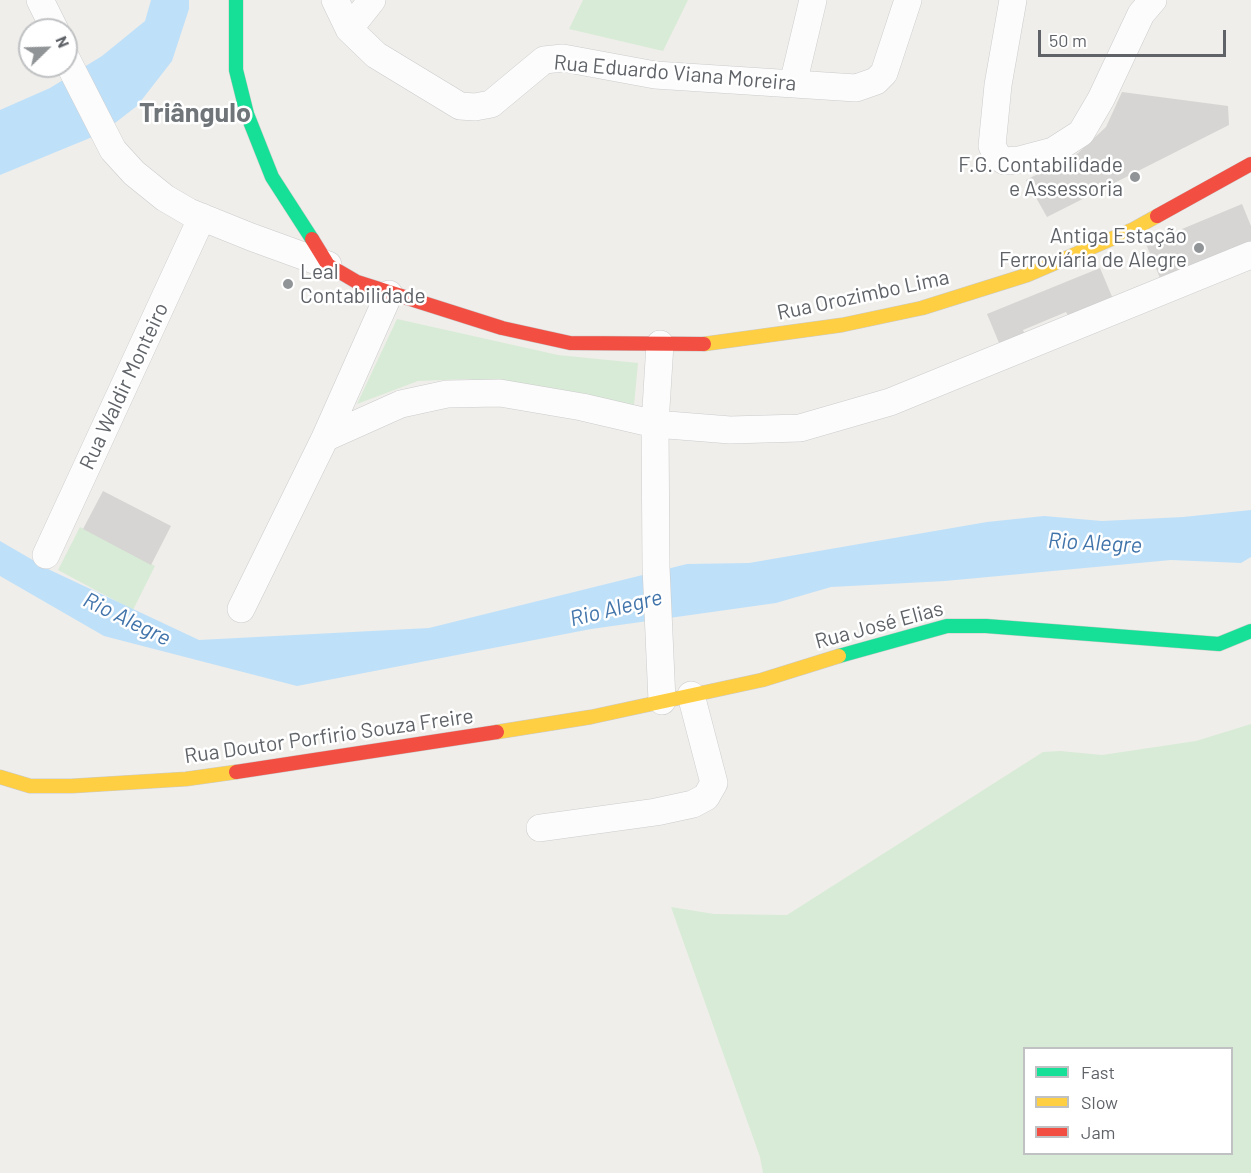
<!DOCTYPE html>
<html>
<head>
<meta charset="utf-8">
<style>
	body { margin:0 }
	#map { position:relative; width:1251px; height:1173px; overflow:hidden; background:#efeeea; font-family:Barlow,sans-serif }
	canvas { display:block }
	.legend { position:absolute; left:1023px; top:1047px; width:210px; height:108px; box-sizing:border-box; background:#fff; border:2px solid #bfc1c3; margin:0; padding:8px 10px; list-style:none; font-size:18px; color:#5f6368 }
	.legend li { display:flex; align-items:center; gap:12px; height:30px }
	.legend b { width:30px; border:2px solid #bfc1c3 }
	.north { position:absolute; left:18px; top:18px; width:60px; height:60px; box-sizing:border-box; background:#fff; border:2px solid #bfc1c3; border-radius:50%; rotate:67deg; font-size:16px; font-weight:700; line-height:24px; text-align:center; color:#5f6368 }
	.north::after { content:''; display:block; margin:auto; width:21px; height:27px; background:#919496; clip-path:polygon(50% 0,100% 100%,50% 72%,0 100%) }
	.scale { position:absolute; left:1038px; top:30px; width:188px; height:27px; box-sizing:border-box; border:3px solid #5f6368; border-top:0; padding-left:8px; font-size:18px; line-height:21px; white-space:nowrap; color:#5f6368; -webkit-text-stroke:4px #fff; paint-order:stroke }
</style>
</head>
<body>
<div id="map">
<canvas width="1251" height="1173"></canvas>
<ul class="legend">
<li><b style="height:8px;background:#16e098"></b>Fast</li>
<li><b style="height:8px;background:#ffcf43"></b>Slow</li>
<li><b style="height:8px;background:#f24e42"></b>Jam</li>
</ul>
<div class="north">N</div>
<div class="scale">50 m</div>
</div>
<script>
const g = document.querySelector('canvas').getContext('2d');
g.lineJoin = 'round';
function paint(path, color) {
  g.fillStyle = color;
  g.fill(path, 'evenodd');
}
function poly(rows) {
  const path = new Path2D();
  for (const r of rows) {
    path.moveTo(r[0], r[1]);
    for (let i = 2; i < r.length; i += 2) path.lineTo(r[i], r[i + 1]);
  }
  return path;
}
function trace(path, color, width, dash) {
  g.strokeStyle = color;
  g.lineWidth = width;
  g.lineCap = dash ? 'butt' : 'round';
  g.setLineDash(dash || []);
  g.stroke(path);
}
function write(font, color, halo, rows, align = 'center') {
  g.font = font + ' Barlow,sans-serif';
  g.lineWidth = 5;
  g.setLineDash([]);
  g.textBaseline = 'middle';
  g.strokeStyle = halo;
  g.fillStyle = color;
  for (const [text, x, y, turn = 0] of rows) {
    g.save();
    g.translate(x, y);
    g.rotate((+turn || 0) * Math.PI / 180);
    g.textAlign = isNaN(turn) ? turn : align;
    if (halo) g.strokeText(text, 0, 0);
    g.fillText(text, 0, 0);
    g.restore();
  }
}
const green = poly([
	[583,0,688,0,663,51,569,29],
	[397,319,558,355,638,363,634,405,529,385,466,379,418,381,357,404],
	[80,527,155,566,133,610,58,570],
	[1251,724,1251,1173,763,1173,760,1157,671,907,714,914,787,915,1043,752,1060,751,1102,755,1196,741],
	[1232,1048,1232,1154,1024,1154,1024,1048]
]);
const water = poly([
	[151,0,189,0,189,9,172,61,137,106,102,133,0,175,0,110,50,88,102,56,145,21],
	[1251,510,1251,557,1241,563,1171,560,945,581,831,587,776,603,591,629,297,686,104,636,0,576,0,541,50,570,199,640,429,628,687,564,749,563,987,522,1044,516,1102,521,1183,517]
]);
const building = poly([
	[1122,92,1228,106,1229,125,1047,217,1026,180,1078,153,1106,127],
	[1242,204,1251,226,1251,244,1164,288,1146,244],
	[1100,268,1113,299,1069,317,1066,312,1023,330,1027,340,1002,350,987,314],
	[103,491,171,526,151,565,83,529]
]);
const street = poly([
	[40,0,55,30],
	[335,0,349,29,376,55,460,106,475,107,491,104,544,60,563,58,655,75,856,88,876,81,884,73,908,0],
	[1013,0,998,85,992,146,998,157,1005,161,1019,160,1053,151,1081,133,1101,99,1141,14,1153,0],
	[349,29,372,0],
	[66,58,113,150,134,173,165,198,189,212,251,237,328,265],
	[793,84,813,0],
	[660,344,655,424,656,567,662,701],
	[325,438,401,404,447,394,500,393,582,407,655,424,730,430,800,428,890,402,1251,255],
	[46,555,202,217],
	[241,609,325,438,389,294],
	[540,828,656,812,693,804,706,797,714,783,691,695]
]);
const fast = poly([
	[236,0,236,70,247,114,272,177,312,239],
	[839,656,947,626,986,626,1219,644,1251,631]
]);
const slow = poly([
	[704,344,842,325,922,308,1027,275,1132,230,1157,216],
	[497,732,591,717,762,680,839,656],
	[0,777,30,786,72,786,186,779,236,772]
]);
const jam = poly([
	[1157,216,1251,164],
	[312,239,328,265,357,282,502,328,570,343,704,344],
	[236,772,497,732]
]);
const markers = [
	[1135,177,6,"#919496"],
	[1199,248,6,"#919496"],
	[288,284,6,"#919496"]
];
const streetNames = [
	["Rua Eduardo Viana Moreira",675,73,5],
	["Rua Orozimbo Lima",863,295,-12],
	["Rua Waldir Monteiro",124,386,-65],
	["Rua José Elias",879,625,-15],
	["Rua Doutor Porfirio Souza Freire",329,736,-8]
];
const poiNames = [
	["F.G. Contabilidade",1123,165],
	["e Assessoria",1123,189],
	["Antiga Estação",1187,236],
	["Ferroviária de Alegre",1187,260],
	["Leal",300,272,"left"],
	["Contabilidade",300,296,"left"]
];
const waterNames = [
	["Rio Alegre",1095,543,3],
	["Rio Alegre",616,608,-14],
	["Rio Alegre",127,619,26]
];
const districtNames = [
	["Triângulo",195,113]
];
paint(green, '#d8ebd6');
paint(water, '#bfe0f9');
paint(building, '#d6d5d3');
trace(street, '#cbcccc', 28);
trace(fast, '#cacacb', 15);
trace(slow, '#cacacb', 15);
trace(jam, '#cacacb', 15);
trace(street, '#fdfcfc', 27);
trace(fast, '#16e098', 14);
trace(slow, '#ffcf43', 14);
trace(jam, '#f24e42', 14);
for (const [x, y, r, color] of markers) {
  const dot = new Path2D();
  dot.arc(x, y, r, 0, 2 * Math.PI);
  g.fillStyle = color;
  g.fill(dot);
  trace(dot, '#fff', 2);
}
write('21px', '#5f6368', '#fff', streetNames);
write('21px', '#5f6368', '#fff', poiNames, 'right');
write('italic 22px', '#4174aa', '#fff', waterNames);
write('bold 27px', '#70757a', '#fff', districtNames);
</script>
</body>
</html>
